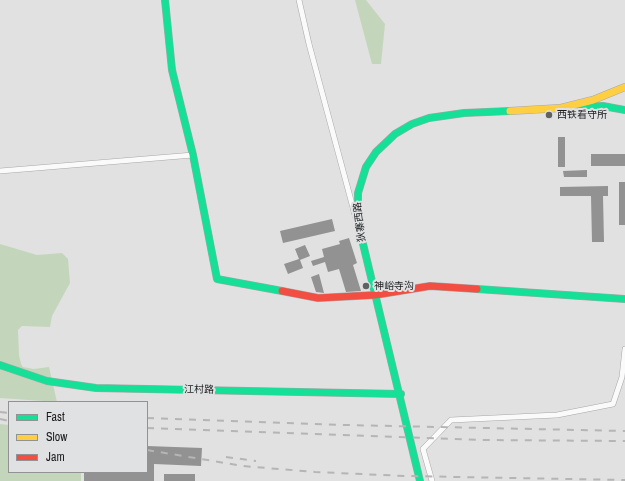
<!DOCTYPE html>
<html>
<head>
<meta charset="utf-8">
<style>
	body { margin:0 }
	#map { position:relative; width:625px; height:481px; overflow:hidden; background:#e1e1e2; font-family:"Archivo Narrow",sans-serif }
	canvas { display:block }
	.legend { position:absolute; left:8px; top:401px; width:140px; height:72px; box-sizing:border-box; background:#e0e1e3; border:1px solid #929294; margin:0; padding:5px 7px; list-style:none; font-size:12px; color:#1c1c1d }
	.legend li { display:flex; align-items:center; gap:8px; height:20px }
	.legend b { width:20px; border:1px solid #929294 }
</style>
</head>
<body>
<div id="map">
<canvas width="625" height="481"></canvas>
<ul class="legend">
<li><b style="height:5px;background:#16e098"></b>Fast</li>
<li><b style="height:5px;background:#ffcf43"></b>Slow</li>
<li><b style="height:5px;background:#f24e42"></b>Jam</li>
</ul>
</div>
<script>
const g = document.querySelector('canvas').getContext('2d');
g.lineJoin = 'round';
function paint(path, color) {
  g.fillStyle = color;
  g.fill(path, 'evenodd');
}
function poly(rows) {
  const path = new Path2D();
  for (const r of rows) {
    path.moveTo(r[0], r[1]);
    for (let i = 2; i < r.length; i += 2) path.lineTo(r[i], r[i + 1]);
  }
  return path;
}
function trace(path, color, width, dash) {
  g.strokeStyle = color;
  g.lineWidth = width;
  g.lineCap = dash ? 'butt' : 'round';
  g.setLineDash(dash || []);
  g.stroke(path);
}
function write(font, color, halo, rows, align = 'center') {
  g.font = font + ' "Archivo Narrow","Noto Sans SC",sans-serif';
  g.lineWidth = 4;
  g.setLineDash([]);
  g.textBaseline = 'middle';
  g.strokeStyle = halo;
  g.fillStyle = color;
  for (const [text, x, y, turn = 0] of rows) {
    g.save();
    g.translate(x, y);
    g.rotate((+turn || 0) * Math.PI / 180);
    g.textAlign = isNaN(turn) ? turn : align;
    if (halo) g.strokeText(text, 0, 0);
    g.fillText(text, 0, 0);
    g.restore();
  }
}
const green = poly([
	[355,0,366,0,385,24,381,64,372,64],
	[0,244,37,255,62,253,68,259,70,283,52,316,50,327,22,326,18,330,19,355,21,364,23,367,34,369,49,367,57,402,0,398],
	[0,424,9,425,9,472,81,472,81,481,0,481]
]);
const building = poly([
	[558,137,565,137,565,167,558,167],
	[591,154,625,154,625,166,591,166],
	[587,170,587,177,564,177,563,171],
	[619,182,625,182,625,225,619,225],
	[608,186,608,196,603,196,604,242,592,242,591,196,560,196,560,187],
	[332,219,335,231,283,243,280,231],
	[349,238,357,263,353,265,361,291,346,292,339,269,328,272,325,262,313,266,311,261,324,257,322,249,340,244,339,241],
	[305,245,310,256,300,260,303,268,288,274,284,264,299,259,295,249],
	[319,274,324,293,316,292,311,277],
	[147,446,202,448,201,466,154,464,154,481,84,481,84,472,147,472],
	[164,474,195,474,195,481,164,481]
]);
const street = poly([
	[299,0,309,44,356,219],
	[0,171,193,155],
	[432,481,423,449,451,420,557,415,613,404,622,377,625,349]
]);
const fast = poly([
	[165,0,172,70,193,155,217,279,282,291],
	[581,107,603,106,625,110],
	[477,289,625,299],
	[0,365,47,381,96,388,401,394],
	[420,481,358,223,358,193,366,167,376,152,395,134,412,124,429,118,464,113,510,111]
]);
const slow = poly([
	[510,111,561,108,593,100,625,87]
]);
const jam = poly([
	[282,291,318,298,375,295,430,286,477,289]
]);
const rail = poly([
	[0,412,9,413],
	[147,418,346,425,625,431],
	[0,419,9,421],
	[147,428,481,440,625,441],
	[147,450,243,466,315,472,405,476,625,480],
	[226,457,256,461]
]);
const markers = [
	[549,115,4,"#616162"],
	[366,286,4,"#616162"]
];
const poiNames = [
	["西铁看守所",557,115],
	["神峪寺沟",374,286]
];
const streetNames = [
	["狄寨西路",360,222,-97],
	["江村路",199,390,1]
];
paint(green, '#c3d6bc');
paint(building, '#929292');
trace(street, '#a7a7a8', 6);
trace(fast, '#a7a7a8', 8);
trace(slow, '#a7a7a8', 8);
trace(jam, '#a7a7a8', 8);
trace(street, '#fafafb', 5);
trace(fast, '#16e098', 7);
trace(slow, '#ffcf43', 7);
trace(jam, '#f24e42', 7);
trace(rail, '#b5b5b5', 2, [7, 7]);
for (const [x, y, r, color] of markers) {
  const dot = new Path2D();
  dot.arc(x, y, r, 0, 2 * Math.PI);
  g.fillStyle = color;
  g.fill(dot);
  trace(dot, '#e0e1e3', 1.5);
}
write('10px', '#1c1c1d', '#e0e1e3', poiNames, 'left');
write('10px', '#1c1c1d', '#e0e1e3', streetNames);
</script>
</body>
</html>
